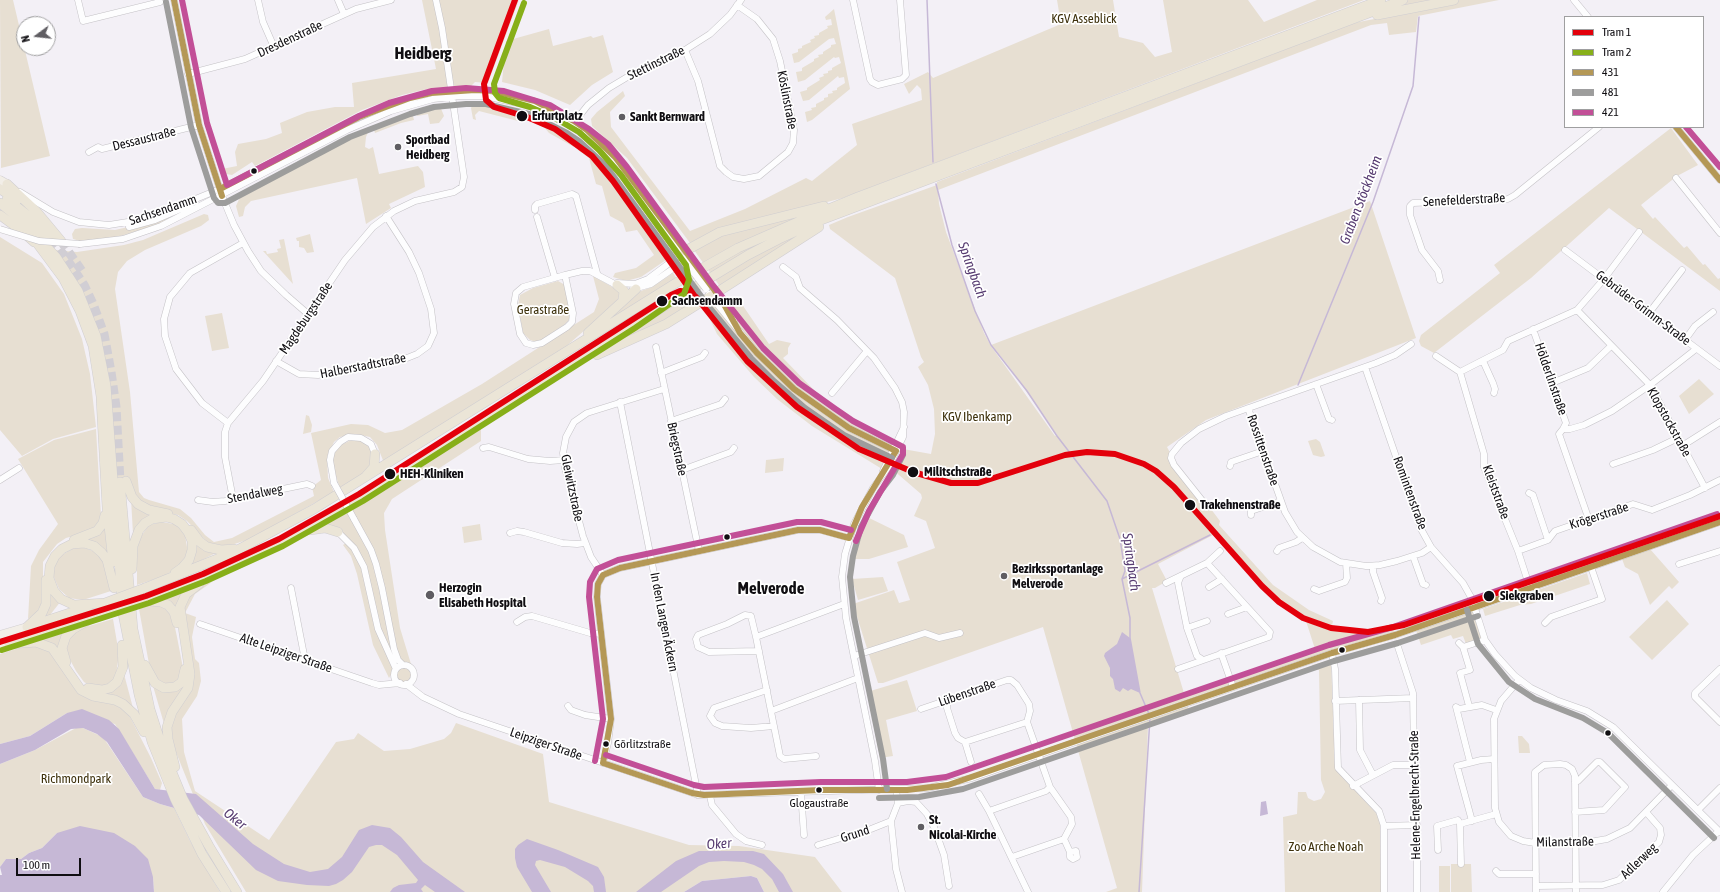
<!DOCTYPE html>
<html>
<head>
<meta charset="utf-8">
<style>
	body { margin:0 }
	#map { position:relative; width:1720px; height:892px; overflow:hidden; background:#f3f0f6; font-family:"Asap Condensed",sans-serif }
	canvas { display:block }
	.legend { position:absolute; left:1564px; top:16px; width:140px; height:112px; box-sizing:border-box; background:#fff; border:1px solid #9f9fa0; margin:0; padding:5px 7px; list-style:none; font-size:12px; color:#100e12 }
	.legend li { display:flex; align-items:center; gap:8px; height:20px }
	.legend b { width:20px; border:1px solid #9f9fa0 }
	.north { position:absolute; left:16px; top:16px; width:40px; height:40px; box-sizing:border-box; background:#fff; border:1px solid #9f9fa0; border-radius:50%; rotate:255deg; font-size:11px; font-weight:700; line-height:16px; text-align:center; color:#100e12 }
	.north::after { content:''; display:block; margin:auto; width:14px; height:18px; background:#5f5d62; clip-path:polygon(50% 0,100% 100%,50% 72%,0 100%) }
	.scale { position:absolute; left:16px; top:858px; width:65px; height:18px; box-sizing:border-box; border:2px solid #100e12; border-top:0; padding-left:5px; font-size:12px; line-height:14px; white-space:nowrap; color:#100e12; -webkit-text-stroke:3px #fff; paint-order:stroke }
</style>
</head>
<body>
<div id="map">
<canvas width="1720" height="892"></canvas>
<ul class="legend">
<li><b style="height:5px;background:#e3000b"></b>Tram 1</li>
<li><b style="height:5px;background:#87af19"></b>Tram 2</li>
<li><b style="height:5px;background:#b49856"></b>431</li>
<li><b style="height:5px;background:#9d9d9c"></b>481</li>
<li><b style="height:5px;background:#c24f97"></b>421</li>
</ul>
<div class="north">N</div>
<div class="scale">100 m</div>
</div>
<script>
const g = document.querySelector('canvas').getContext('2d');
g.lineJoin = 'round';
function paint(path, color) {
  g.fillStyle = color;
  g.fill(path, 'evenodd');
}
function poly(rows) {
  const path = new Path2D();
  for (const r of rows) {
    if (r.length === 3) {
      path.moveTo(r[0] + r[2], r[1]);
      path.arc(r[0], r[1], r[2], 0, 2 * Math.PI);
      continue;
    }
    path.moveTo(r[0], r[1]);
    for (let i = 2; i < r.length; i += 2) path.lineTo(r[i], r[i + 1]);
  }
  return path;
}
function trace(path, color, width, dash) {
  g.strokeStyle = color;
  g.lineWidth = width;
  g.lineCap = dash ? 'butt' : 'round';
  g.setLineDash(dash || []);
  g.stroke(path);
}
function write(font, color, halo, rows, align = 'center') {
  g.font = font + ' "Asap Condensed",sans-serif';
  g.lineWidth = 3.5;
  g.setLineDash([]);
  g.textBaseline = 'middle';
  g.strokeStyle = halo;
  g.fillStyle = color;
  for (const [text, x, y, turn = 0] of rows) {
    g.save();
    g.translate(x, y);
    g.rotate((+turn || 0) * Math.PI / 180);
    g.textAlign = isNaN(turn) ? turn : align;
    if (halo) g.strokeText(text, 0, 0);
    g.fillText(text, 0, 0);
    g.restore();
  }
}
const green = poly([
	[0,0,13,0,50,156,1,168],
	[422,0,519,0,488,83,475,82,470,87,430,91,427,89,402,95,362,110,255,166,252,162,232,175,226,174,222,171,219,166,221,165,222,169,237,166,235,152,238,144,266,139,282,133,280,123,307,112,335,107,354,107,352,83,436,69],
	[1057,0,1113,0,1119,37,1143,43,1155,57,1172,52,1163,0,1248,0,1264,22,1317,0,1364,0,843,198,720,229,690,243,627,158,592,126,591,119,597,112,623,91,625,96,610,112,611,127,690,231,745,209,806,178,812,181,857,145,852,124,922,100,921,89,917,85,909,94,904,84,928,72,933,78,1061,24],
	[1406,0,1499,0,1418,16,1416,32,1389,35,1387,23,1371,25,938,190,939,204,946,232,984,333,991,346,1055,436,1057,435,1007,364,991,345,1370,201,1416,338,1206,420,1167,447,1174,460,1220,521,1219,525,1273,585,1309,610,1333,621,1331,630,1360,634,1385,632,1394,629,1395,634,1187,703,1189,711,1148,725,1142,892,1106,892,1117,888,1043,627,883,683,878,683,853,604,894,590,899,603,910,600,897,562,935,548,926,521,914,516,922,498,921,494,892,469,903,449,931,454,935,434,934,409,928,385,918,367,924,362,921,357,895,278,830,229,829,225,848,217,937,185,937,182,1354,23,1394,15],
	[1213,535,1277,602,1306,621,1315,649,1184,693,1152,588,1155,588,1167,581,1158,564],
	[834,9,850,89,812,120,807,122,805,112,812,110,811,108,816,107,816,104,824,100,824,98,828,97,828,94,833,93,832,91,837,90,837,88,845,83,844,77,839,78,838,76,809,100,803,101,800,92,807,90,807,88,820,80,819,78,824,76,823,74,828,73,828,71,832,70,832,68,841,63,839,57,835,58,834,57,805,80,798,82,796,72,802,71,802,68,814,61,814,59,819,57,818,55,823,54,823,52,831,47,831,45,836,44,834,38,829,39,799,62,794,63,792,54,798,52,798,49,802,48,802,46,811,42,810,40,815,38,814,36,819,35,819,33,828,28,827,26,832,25,831,19,826,20,825,17],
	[549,29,553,46,591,36,593,38,603,35,613,72,592,85,570,105,535,90,502,82,506,41],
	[473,104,486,106,521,118,518,121,479,111,475,115,476,120,473,119,471,108],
	[440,106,444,116,439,123,430,124,428,114,417,116,416,110],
	[412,112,414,120,401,123,375,133,373,127],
	[539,122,568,138,576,144,574,147,549,133,544,127,537,124],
	[1671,128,1698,165,1677,176,1641,205,1653,219,1655,217,1684,248,1687,246,1703,265,1705,264,1718,279,1720,278,1720,291,1609,208,1531,278,1434,353,1421,346,1419,341,1421,335,1500,273,1494,265],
	[368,129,369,130,366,137,365,147,369,149,373,147,379,174,418,166,423,172,425,187,389,204,391,208,366,224,357,178,251,201,245,207,243,216,239,217,236,206,241,195],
	[580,146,614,181,664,254,666,260,641,277,626,281,613,277,615,273,636,268,654,255,637,230,626,232,623,223,610,216,602,186,596,184,589,158,578,150],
	[825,207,811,229,721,288,694,250,724,233],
	[204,214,208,215,209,220,201,226,145,250,127,261,118,272,115,289,130,392,139,492,144,498,149,500,180,509,191,518,205,535,214,542,232,538,314,496,312,487,321,480,311,433,351,424,368,425,385,433,402,430,482,384,594,312,599,299,593,276,621,292,617,302,562,350,384,463,377,445,370,437,355,434,340,437,334,442,327,457,328,478,334,492,250,539,225,547,210,545,187,521,178,515,149,508,116,482,100,336,88,305,79,287,55,250,77,252,124,245,143,240],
	[172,217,155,226,117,237,80,241,73,239,72,234,75,229,82,228,115,230],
	[310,234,314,252,307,253,304,248,299,247,299,241,297,241,296,238],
	[0,237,42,263,64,294,82,339,90,374,96,427,53,439,22,456,0,430],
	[284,239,293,284,263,251,266,251,267,254,278,252,277,249,281,248,279,240],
	[673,273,677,279,607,322,612,313,638,292,652,287],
	[558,281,565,285,570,312,569,320,564,325,543,339,536,342,530,340,523,333,518,305,520,295,533,288],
	[691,295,697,303,662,324,620,340],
	[724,297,727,300,737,297,769,344,777,340,791,343,788,348,788,354,783,358,815,391,853,420,891,442,893,445,882,469,812,426,777,399,754,377,717,334,705,309],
	[222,313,229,348,212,351,205,316],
	[1699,379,1714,394,1689,414,1679,396],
	[306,415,309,416,312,425,311,432,303,434],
	[96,429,101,516,97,526,91,531,66,538,57,544,43,562,43,601,37,612,28,619,31,566,39,550,58,524,18,459,54,440],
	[481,429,481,441,392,499,384,513,385,530,400,628,411,664,398,665,394,669,389,678,373,645,357,574,351,556,343,545,350,540,335,527,325,525],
	[353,439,364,441,372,451,369,469,341,491,332,465,334,452,339,446],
	[1316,439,1320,442,1325,456,1321,457,1313,455,1308,441],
	[784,458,783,471,765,473,766,460],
	[131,499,154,513,133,534],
	[863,515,904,535,908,547,869,559,851,559],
	[161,522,174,524,181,529,185,535,188,553,185,560,176,569,164,576,137,585,137,542,149,525],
	[480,524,482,540,464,543,462,527],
	[106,525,109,558,86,539],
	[194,543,216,553,186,568],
	[82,547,96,552,102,559,106,569,111,591,83,600,69,598,59,589,53,575,56,562,60,556,74,548],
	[1650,549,1679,582,1672,589,1669,586,1650,605,1638,574,1625,567,1622,559],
	[1587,573,1590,584,1531,604,1520,605,1485,616,1483,609],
	[883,577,888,591,858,600,852,579],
	[212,582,195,594,185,613,196,617,192,637,195,659,199,663,201,681,197,696,182,719,184,752,195,791,269,840,336,742,354,739,358,733,384,751,410,749,444,739,451,733,456,723,543,754,549,802,689,845,739,846,815,857,842,892,764,892,757,878,751,876,702,881,684,892,246,892,205,824,173,745,171,725,178,708,186,698,183,603,199,586],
	[50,587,61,601,50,615,42,617,49,605],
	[184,591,177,614,172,603,164,598],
	[1667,600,1689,624,1652,660,1629,637],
	[152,604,162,605,173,618,177,637,183,668,178,682,168,685,160,683,149,664,139,609],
	[1473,610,1483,639,1466,644,1463,636,1453,639,1451,635,1421,645,1416,630],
	[113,619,119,654,116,675,112,682,106,686,91,686,84,682,76,671,68,656,66,643,71,636,82,628],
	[67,631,60,650,40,639],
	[42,646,54,653,74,687,110,701,127,711,151,758,162,783,160,790,155,789,115,724,67,713,30,736,0,744,0,654,22,647],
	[1331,660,1335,765,1338,772,1378,815,1380,820,1381,892,1285,892,1283,817,1297,814,1298,792,1306,792,1308,798,1314,801,1321,799,1325,792,1321,780,1319,670,1313,670,1312,665],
	[404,675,7],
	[124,674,133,708,95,692],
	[187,680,165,727,153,686,159,689],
	[907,680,917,711,886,720,893,756,880,758,867,692],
	[76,728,83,728,103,737,143,797,160,804,174,808,190,841,220,892,154,892,153,877,57,833,42,848,29,853,21,859,6,859,0,867,0,764,35,750],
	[1518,736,1522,736,1529,744,1530,753,1519,753],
	[1451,864,1471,864,1472,892,1451,892],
	[1439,866,1450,866,1450,892,1439,892]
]);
const water = poly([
	[1122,632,1130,638,1140,693,1131,689,1128,691,1123,688,1120,692,1115,689,1113,679,1110,676,1110,668,1104,656,1105,653,1117,644],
	[82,709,109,720,119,729,155,789,196,794,253,844,284,864,310,872,328,869,342,857,359,830,372,825,390,828,401,837,423,862,465,892,435,892,425,885,421,889,423,892,390,892,393,888,399,885,416,883,418,880,397,855,382,845,376,845,369,847,352,872,343,880,336,884,329,886,307,885,278,881,256,870,199,815,160,804,143,797,107,742,97,734,83,728,71,729,35,750,0,764,0,744,30,736,67,713],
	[1266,801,1268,814,1260,816,1261,802],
	[80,826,114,833,135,846,148,859,153,877,154,892,0,892,0,875,2,875,0,867,6,859,21,859,29,853,42,848,57,833],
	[527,839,558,850,598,867,604,877,606,892,594,892,593,886,588,881,565,867,540,860,536,861,535,865,551,892,532,892,517,867,515,858,515,849,518,845],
	[699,851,753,851,764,854,783,874,793,892,779,892,772,879,762,869,754,865,744,862,724,861,709,862,699,866,661,892,636,892,676,861],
	[751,876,757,878,764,892,684,892,702,881]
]);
const stream = poly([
	[927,0,933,162],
	[936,184,952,245,975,311,991,345,1027,391,1057,436,1107,501,1120,539,1125,571,1122,579,1130,618,1130,638,1140,693,1149,714],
	[1298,385,1373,202,1413,86,1419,17],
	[1122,579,1210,535],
	[1139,892,1150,718]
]);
const highwayTunnel = poly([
	[51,239,64,255,84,285,93,304,104,334,111,372,116,407,120,482],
	[61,241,84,274]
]);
const minor = poly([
	[78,0,83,21,160,2],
	[174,0,199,125,222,196,234,225,248,251,261,271,286,295,308,314],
	[258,0,263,22,274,47],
	[338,0,344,14],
	[853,0,870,79,872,82,878,85,902,79,906,75,900,0],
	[1574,0,1588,17],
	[685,50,698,81,720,166,726,172,733,177,744,179,759,176,788,152,793,143,794,130,780,61,773,39,757,19,737,5],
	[188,74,245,59,356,9,391,0],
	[572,125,588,105,609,88,629,76,685,50,710,34,730,15,741,0],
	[1676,127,1720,180],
	[89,152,98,147,102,149,199,125],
	[1676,178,1720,233],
	[20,192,53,212,79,222,109,225,134,221,154,216,220,189,359,117,388,106,431,93,466,90,494,91,519,97,546,106,587,130,605,146,624,168,694,264],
	[535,210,535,206,537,204,572,194,576,196,597,273],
	[537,217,555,278],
	[129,227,155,220,190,205],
	[80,244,123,239,161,226,347,130,391,111,433,99,460,96,484,96,532,106,560,119,584,135,602,150,621,172,690,268],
	[1565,250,1720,366],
	[783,267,796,277,800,288,837,320,874,358,895,388,902,402,904,412,903,437,889,466,873,488,854,524,845,554,842,577,846,618,875,761,879,790],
	[565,275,573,313,572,322,567,327,542,343,533,345,526,343,520,334,514,304,516,293,523,287,565,275],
	[565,275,582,271,590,271,620,287],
	[1440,280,1438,271,1422,250,1410,215,1410,206,1413,203,1508,199,1515,195,1599,127],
	[617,283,635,284,648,279,684,252],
	[711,286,734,321],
	[633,289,651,284,687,259],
	[709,294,757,353,794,389,849,428,896,451],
	[1577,310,1650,385,1705,488],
	[1649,313,1682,270],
	[1533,329,1566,423,1563,429],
	[1685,340,1695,326,1713,312],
	[656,347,699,551],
	[1436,356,1460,372,1503,350,1508,341,1577,310,1604,279,1639,232],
	[276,361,299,374,318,375,407,358,417,354,428,346,434,333,431,309,419,273,409,252,386,216],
	[1483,361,1493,383,1495,389,1494,393],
	[1365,367,1421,529,1431,547,1463,583,1472,599,1485,640,1495,654,1515,676,1531,688,1556,700,1587,711,1613,727,1720,832],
	[1460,372,1484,454,1484,467,1518,551,1530,588],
	[661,373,702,357,705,353],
	[1552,383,1588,368,1611,346],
	[1316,384,1329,419,1332,420],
	[832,393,867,351],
	[620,402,698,795],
	[1248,408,1285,512,1297,532,1313,547,1340,562,1366,566,1380,565,1397,561,1422,553,1431,547],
	[671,421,721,404,725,399],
	[228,423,202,403,176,369,165,336,164,319,170,297,190,273,243,243],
	[1682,446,1720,422],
	[483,448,489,447,528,459,550,461,564,460],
	[1613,464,1653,450,1678,438],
	[1230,466,1231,462,1263,451],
	[682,470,731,452,734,448],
	[883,471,904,427],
	[0,480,19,468],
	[334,483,330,460,332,451,340,442,348,437,361,438,371,444,375,454],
	[1529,493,1533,495,1548,540],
	[233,499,225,457,225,432,228,423,263,381,345,260,373,227,394,211,415,201,454,192,462,187,464,177,442,28,436,0],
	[198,500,213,502,225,501,307,484,312,486],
	[1205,504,1174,465,1171,458,1172,454,1181,443,1199,429,1226,416,1376,363,1395,355,1411,344],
	[1251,515,1251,511,1281,501],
	[354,519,371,550,376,564,382,588,394,649,398,660,403,665],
	[1589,520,1559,434,1563,429,1570,429,1584,425,1612,411,1650,385,1696,349],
	[338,532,354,548,364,567,378,629,396,669],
	[510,533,517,531,524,532,562,543,577,544,585,543],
	[1277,551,1279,548,1296,542,1302,538],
	[1518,551,1548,540,1555,531,1633,504,1652,510,1690,495,1720,480],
	[1413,556,1423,584,1426,585],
	[1679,564,1720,551],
	[1373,566,1373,572,1382,598,1381,601],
	[603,575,591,557,583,536,565,468,563,453,566,437,574,422,587,413,664,389],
	[1180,578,1178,583,1187,628,1197,656,1203,660],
	[1166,583,1207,563,1220,551],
	[1209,587,1222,579],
	[291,588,305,660],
	[1314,589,1319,591,1345,582,1347,578,1346,563],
	[1228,614,1247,607],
	[517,622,525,617,532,616,590,633,601,634],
	[1545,623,1551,617,1602,599,1591,567],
	[200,624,372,683,379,685,400,683],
	[1187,628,1207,621],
	[756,637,844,604],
	[1459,643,1463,647,1485,640],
	[1398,647,1413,693,1415,821,1417,825,1417,892],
	[1463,647,1470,670,1460,673,1469,706],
	[759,651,709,652,698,647,696,639,698,635,727,624,745,615,751,616,756,637,780,756,784,759,816,756],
	[1221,653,1233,687],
	[1332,653,1335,669,1338,768,1379,811,1384,826,1384,892],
	[854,656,925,633,939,638,960,633],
	[404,675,10],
	[1178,669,1269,637,1270,632,1207,563],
	[1720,669,1695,693,1695,697,1720,722],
	[1519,680,1501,701,1494,719,1495,808,1499,822,1511,836,1523,841,1535,843,1590,842,1607,839,1630,828,1672,785],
	[406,684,423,697,459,714,698,795,928,788,972,778,1332,653,1395,635,1471,609,1720,522],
	[767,690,714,708,710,716,715,723,722,726,751,728,774,726],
	[947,700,947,708,955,733,958,738,965,742,971,762],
	[1359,700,1360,750,1373,775],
	[1335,701,1413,698],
	[568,706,571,710,585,715,611,719],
	[921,709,1007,680,1011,680,1017,685,1029,704,1030,711,1027,722,1050,787,1071,817,1072,824,1064,839,1070,852,1070,857,1073,859,1077,857,1076,851,1070,852],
	[771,711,858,678],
	[965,742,1027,722],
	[1470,762,1456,707,1459,709,1482,705,1496,710],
	[603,763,608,743,611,719,597,597,598,584,603,575,620,568,798,530,820,530,849,538],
	[1575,782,1578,781,1597,762,1600,762,1625,787,1604,810,1575,812],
	[1353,786,1393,765,1414,765],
	[896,790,898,803,891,821,896,869,902,892],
	[801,792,804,835],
	[979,794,989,811,1028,892],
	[710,796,712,805,736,834,746,841,762,845],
	[916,802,927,814,934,827,944,855,949,886],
	[898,803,908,801,916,802],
	[1698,810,1720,788],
	[989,811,1046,791,1050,787],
	[1472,821,1457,766,1481,760,1494,759],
	[1460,824,1461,864],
	[1384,826,1417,825],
	[818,845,871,829,891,821],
	[1438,850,1437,826,1458,820,1460,824,1496,814],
	[1012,857,1064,839],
	[1496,871,1499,874,1536,874],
	[1537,886,1603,885,1619,880,1659,842,1661,835,1660,828,1646,812],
	[1536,892,1535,772,1544,765,1560,764,1566,765,1572,769,1575,776,1576,892],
	[1663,892,1693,855,1719,831]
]);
const major = poly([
	[0,180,7,184],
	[0,635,27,627],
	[0,647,9,644]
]);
const highway = poly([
	[1377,15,1454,0],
	[7,184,36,211,61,241],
	[0,189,17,200],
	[7,199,31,218,51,239],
	[0,203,27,225,56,257,78,291,96,336,106,386,123,614,139,695,152,742,175,799,202,854,226,892],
	[0,215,23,232,34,242],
	[34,239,63,278,80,311,93,346,102,403],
	[685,251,720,232,824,206],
	[617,285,624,291,623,300],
	[716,293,819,227],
	[588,333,636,289],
	[597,355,666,324,711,296],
	[101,399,107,508,113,562],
	[366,476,374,467,375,454],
	[126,481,132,497,138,504,149,510,168,514],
	[120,482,133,629,150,709,164,753,183,799,209,846,237,892],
	[191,530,200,542,207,547,221,550,234,549],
	[310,530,325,528,338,532],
	[74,540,97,531,103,523,105,515],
	[132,569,133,546,139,530,145,523,152,519,166,517,174,519,182,524,188,532,192,541,192,550,189,560,182,568,175,573],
	[145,588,232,553,314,509,676,283,738,248,802,220,858,197,1381,0],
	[147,600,240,563,305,531,365,496,682,295,748,255,779,239,821,220,1403,0],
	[150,601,161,602,168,605,174,612,177,623],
	[105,603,74,605,61,599,54,591,49,578,50,566,55,556,62,549,72,544,84,543,94,546,102,553,107,560,114,588],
	[30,626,88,607],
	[27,627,42,613,46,604,46,580],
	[23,640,106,614],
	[9,644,36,642,52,648,81,690,93,696,115,700,123,704,134,714,144,732],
	[66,662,62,648,66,636,73,629,89,620],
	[145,665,155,683,164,688,175,687,182,682,185,669],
	[88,688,102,690,110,688,117,682,123,667,122,645],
	[175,767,168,739,167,727,172,712,188,688,190,674,180,607,186,594,199,584]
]);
const minorBridge = poly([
	[0,229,39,241,80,244],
	[694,264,711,286],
	[690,268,706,289],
	[334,483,354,519]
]);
const highwayBridge = poly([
	[105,603,145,588],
	[106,614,147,600]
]);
const bus1 = poly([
	[174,0,199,125,222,196],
	[1676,127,1720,180],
	[220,189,359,117,410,98,431,93,475,90,494,91,535,101,574,121,587,130,615,157,721,299,740,333,757,353,794,389,849,428,896,451],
	[849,538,862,507,896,451],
	[603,763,692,793,704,795,821,790,907,790,948,785,1332,653,1395,635,1720,522],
	[603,763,611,719,597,597,598,584,603,575,620,568,798,530,820,530,849,538]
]);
const bus2 = poly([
	[166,2,191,127,214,198,218,203,225,203,350,137,410,114,434,107,466,104,486,104,529,114,567,133,579,141,606,166,709,307,751,358,774,381,805,408,844,435,892,458],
	[1467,610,1478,644,1509,682,1535,699,1583,718,1608,733,1714,838],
	[887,789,883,759,854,617,850,577,853,556,861,527,880,492,893,475,903,455],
	[879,798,919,797,963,789,1334,661,1398,643,1478,616]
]);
const bus3 = poly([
	[182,0,207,123,227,185,359,116,389,103,432,91,466,88,504,91,550,105,589,129,608,144,627,167,712,284,763,348,799,383,834,408,853,421,903,447,903,454,869,511,856,541],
	[1686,127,1720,167],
	[606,755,694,785,704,787,821,782,907,782,946,777,1329,645,1393,627,1717,514],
	[595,761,603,719,589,597,590,582,597,569,618,560,797,522,821,522,851,530]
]);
const tram1 = poly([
	[515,0,484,84,486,100,494,107,527,117,555,129,592,156,613,181,696,298],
	[0,642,146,596,203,574,279,539,359,494,671,295,680,291,690,292,696,297,747,361,797,407,859,449,913,472,951,483,978,483,1065,455,1087,452,1115,454,1144,464,1156,471,1174,487,1262,586,1279,602,1303,618,1331,628,1368,632,1404,625,1720,516]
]);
const tram2 = poly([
	[2,650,149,603,206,581,283,546,363,501,635,328,684,294,689,280,686,265,621,175,599,150,579,132,553,117,530,107,499,98,495,93,494,84,524,3]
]);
const markers = [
	[522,116,6,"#100e12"],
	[622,117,4,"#5f5d62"],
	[398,147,4,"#5f5d62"],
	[254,171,3.5,"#100e12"],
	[662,301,6,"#100e12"],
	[913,472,6,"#100e12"],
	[390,474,6,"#100e12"],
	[1190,505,6,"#100e12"],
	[727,537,3.5,"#100e12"],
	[1004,576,4,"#5f5d62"],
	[430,595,5,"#5f5d62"],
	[1489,596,6,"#100e12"],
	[1342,650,3.5,"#100e12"],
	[1608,733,3.5,"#100e12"],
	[606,744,3.5,"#100e12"],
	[819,790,3.5,"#100e12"],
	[921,827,4,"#5f5d62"]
];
const busNames = [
	["Görlitzstraße",614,744],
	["Glogaustraße",819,803,"center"]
];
const parkNames = [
	["KGV Asseblick",1084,19],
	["Gerastraße",543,310],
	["KGV Ibenkamp",977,417],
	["Richmondpark",76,779],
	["Zoo Arche Noah",1326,847]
];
const streetNames = [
	["Dresdenstraße",290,39,-25],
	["Stettinstraße",656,63,-26],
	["Köslinstraße",787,100,79],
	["Dessaustraße",144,139,-14],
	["Senefelderstraße",1464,200,-3],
	["Sachsendamm",163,210,-19],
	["Gebrüder-Grimm-Straße",1643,308,37],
	["Magdeburgstraße",306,318,-56],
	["Halberstadtstraße",363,366,-11],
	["Hölderlinstraße",1551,379,71],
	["Klopstockstraße",1669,422,61],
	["Briegstraße",677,449,78],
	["Rossittenstraße",1263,450,71],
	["Gleiwitzstraße",572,488,78],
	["Kleiststraße",1496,492,70],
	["Romintenstraße",1410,493,70],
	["Stendalweg",255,494,-11],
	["Krögerstraße",1599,516,-18],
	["In den Langen Äckern",664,622,79],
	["Alte Leipziger Straße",286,653,19],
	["Lübenstraße",967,693,-19],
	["Leipziger Straße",546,744,19],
	["Helene-Engelbrecht-Straße",1415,795,-91],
	["Grund",855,834,-18],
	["Milanstraße",1565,842,-1],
	["Adlerweg",1639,861,-44]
];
const stopNames = [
	["Erfurtplatz",532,116],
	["Sachsendamm",672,301],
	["Militschstraße",924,472],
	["HEH-Kliniken",400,474],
	["Trakehnenstraße",1200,505],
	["Siekgraben",1500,596]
];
const poiNames = [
	["Sankt Bernward",630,117],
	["Sportbad",406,140],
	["Heidberg",406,155],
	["Bezirkssportanlage",1012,569],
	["Melverode",1012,584],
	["Herzogin",439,588],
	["Elisabeth Hospital",439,603],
	["St.",929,820],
	["Nicolai-Kirche",929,835]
];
const waterNames = [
	["Graben Stöckheim",1361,200,-69],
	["Springbach",972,270,70],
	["Springbach",1131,562,82],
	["Oker",235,819,39],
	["Oker",719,844,-4]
];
const districtNames = [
	["Heidberg",423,54],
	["Melverode",771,589]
];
paint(green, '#e7dfd2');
paint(water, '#c6b8d6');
trace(stream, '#c6b8d6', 1.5);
trace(highwayTunnel, '#d1ced4', 9, [9, 4.5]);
trace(minor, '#c4c2c6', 7);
trace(major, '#d0ced1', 9);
trace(highway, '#d0ced1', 10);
trace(minor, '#fdfdfe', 6);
trace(major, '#f2eee7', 8);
trace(highway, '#ebe5d7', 9);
trace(minorBridge, '#c4c2c6', 7, []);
trace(highwayBridge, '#d0ced1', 10, []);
trace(minorBridge, '#fdfdfe', 6);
trace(highwayBridge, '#ebe5d7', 9);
trace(bus1, '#b49856', 6);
trace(bus2, '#9d9d9c', 6);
trace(bus3, '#c24f97', 6);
trace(tram1, '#e3000b', 6);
trace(tram2, '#87af19', 6);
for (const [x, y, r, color] of markers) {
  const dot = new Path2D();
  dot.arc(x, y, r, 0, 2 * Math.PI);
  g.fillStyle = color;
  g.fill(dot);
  trace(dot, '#fff', 1.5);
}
write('12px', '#100e12', '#fff', busNames, 'left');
write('13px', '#3e310c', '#fff', parkNames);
write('13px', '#100e12', '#fff', streetNames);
write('bold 13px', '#100e12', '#fff', stopNames, 'left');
write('bold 13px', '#100e12', '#fff', poiNames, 'left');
write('italic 14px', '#573c71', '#fff', waterNames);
write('bold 17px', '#100e12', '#fff', districtNames);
</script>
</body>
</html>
